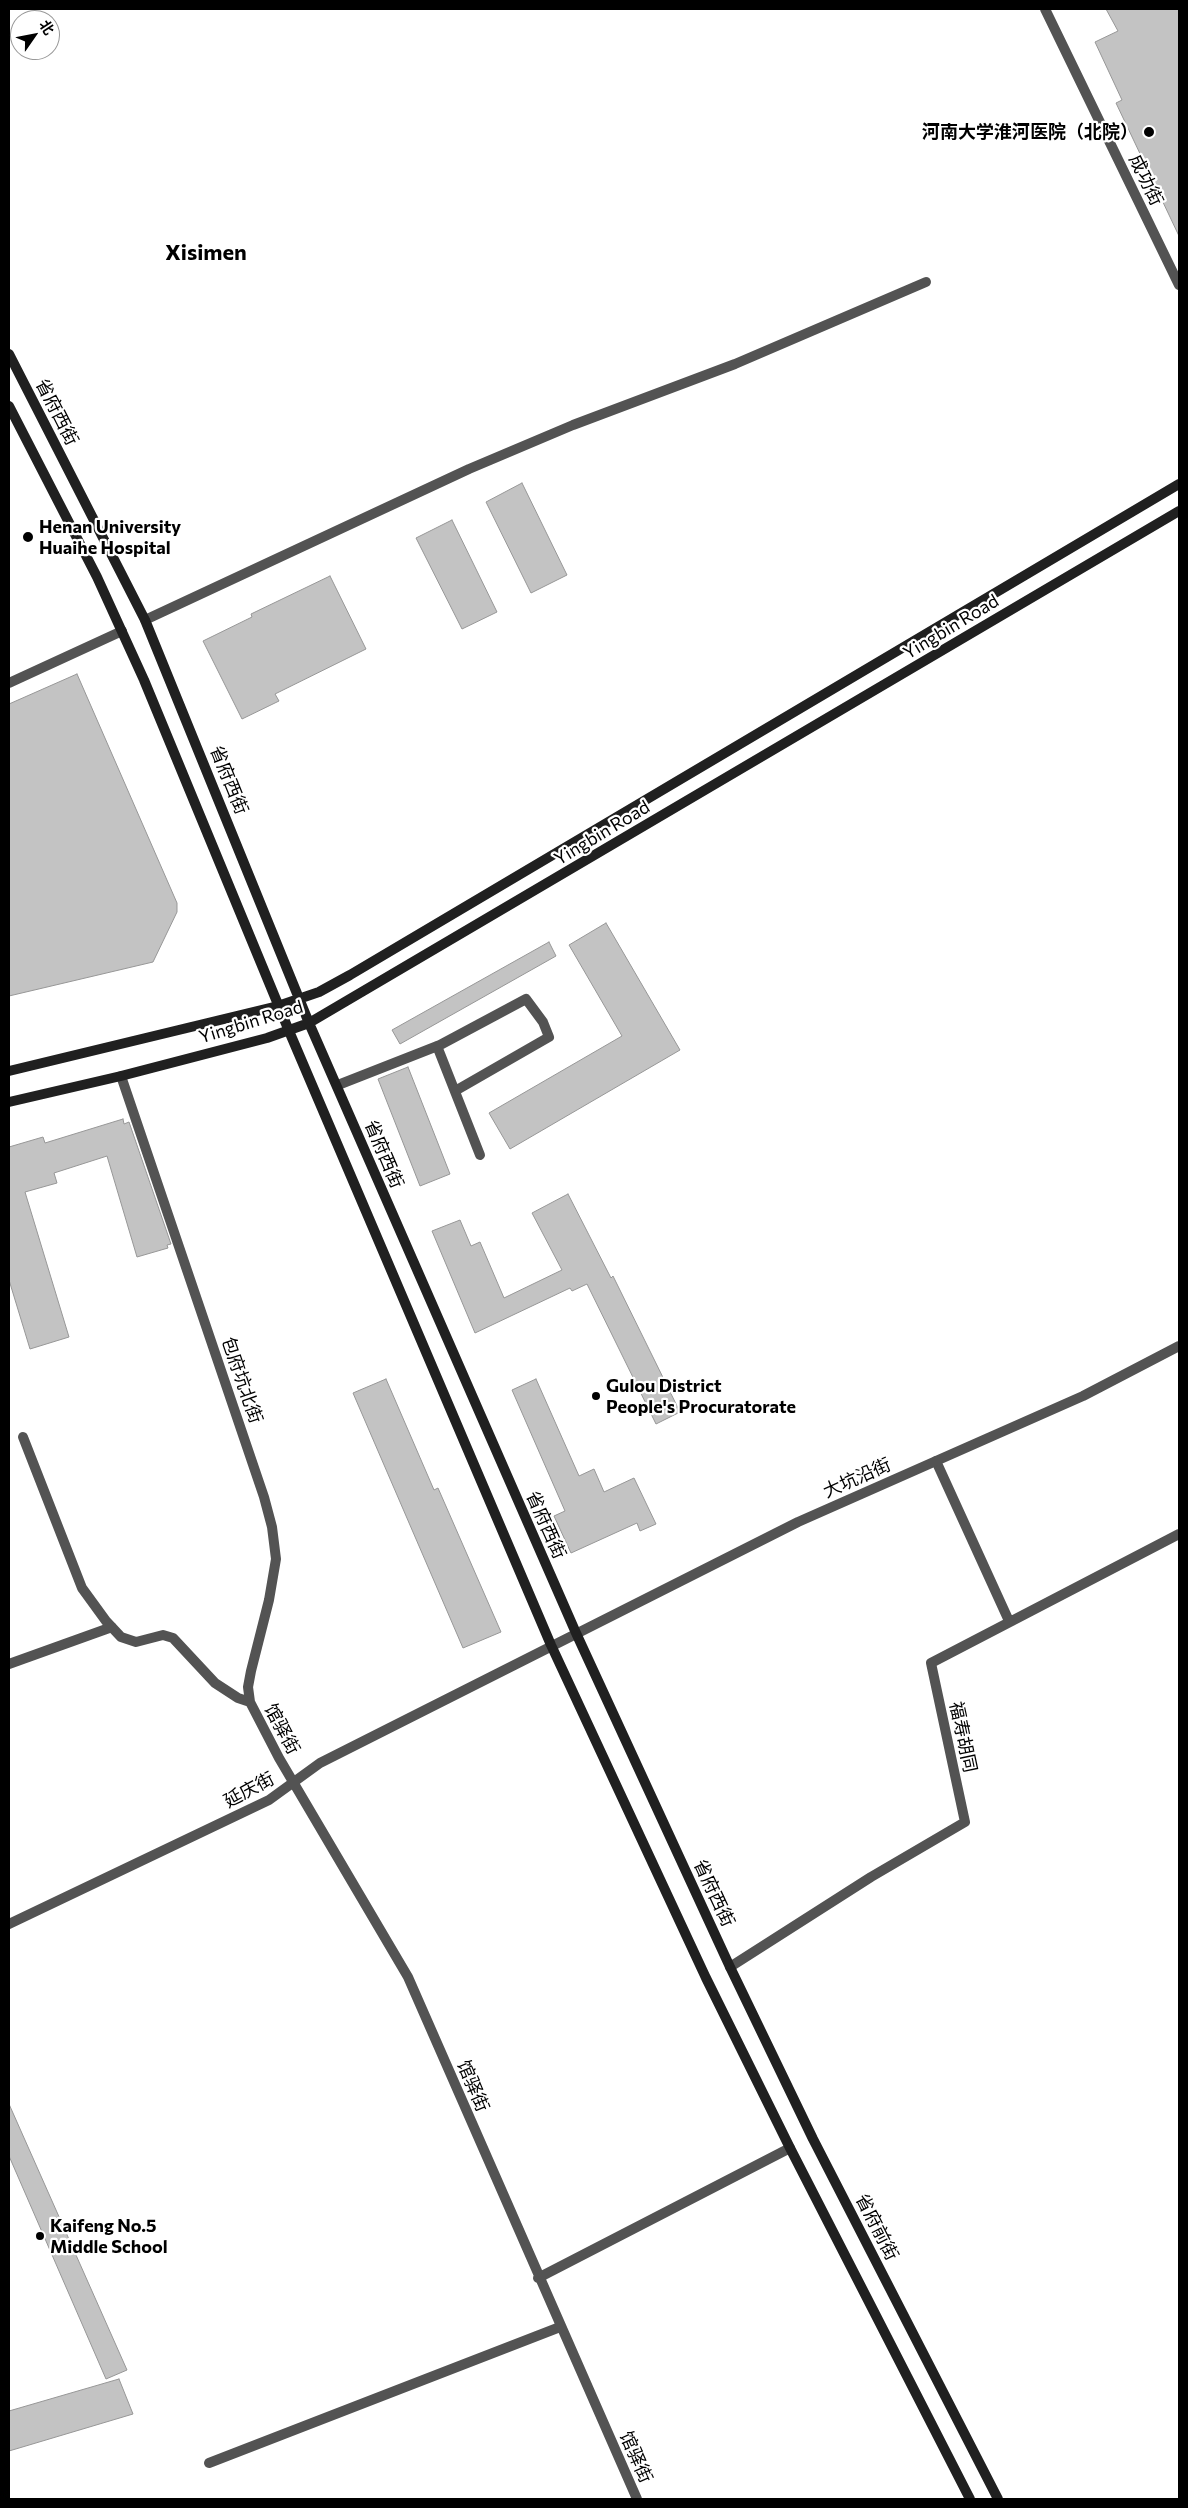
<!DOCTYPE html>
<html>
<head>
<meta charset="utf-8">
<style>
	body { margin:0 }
	#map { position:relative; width:1188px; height:2508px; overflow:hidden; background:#fff; font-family:Commissioner,"Noto Sans SC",sans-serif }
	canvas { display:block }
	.frame { position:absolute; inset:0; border:10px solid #000; pointer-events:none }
	.north { position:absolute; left:10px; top:10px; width:50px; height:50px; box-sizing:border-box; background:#fff; border:1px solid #999; border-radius:50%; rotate:57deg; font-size:14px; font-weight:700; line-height:20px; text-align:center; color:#000 }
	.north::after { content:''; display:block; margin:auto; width:18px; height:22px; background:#000; clip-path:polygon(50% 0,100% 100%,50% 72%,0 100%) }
</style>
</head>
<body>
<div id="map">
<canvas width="1188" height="2508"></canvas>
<div class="frame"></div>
<div class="north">北</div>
</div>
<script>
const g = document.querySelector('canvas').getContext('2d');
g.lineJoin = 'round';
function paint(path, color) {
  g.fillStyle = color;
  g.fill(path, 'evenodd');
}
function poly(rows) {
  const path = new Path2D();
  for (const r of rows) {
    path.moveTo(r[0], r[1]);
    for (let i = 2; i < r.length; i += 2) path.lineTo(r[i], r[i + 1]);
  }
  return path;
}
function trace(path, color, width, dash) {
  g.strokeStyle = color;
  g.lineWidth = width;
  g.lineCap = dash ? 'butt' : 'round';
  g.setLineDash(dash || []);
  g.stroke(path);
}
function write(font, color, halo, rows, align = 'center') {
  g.font = font + ' Commissioner,"Noto Sans SC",sans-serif';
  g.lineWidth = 4.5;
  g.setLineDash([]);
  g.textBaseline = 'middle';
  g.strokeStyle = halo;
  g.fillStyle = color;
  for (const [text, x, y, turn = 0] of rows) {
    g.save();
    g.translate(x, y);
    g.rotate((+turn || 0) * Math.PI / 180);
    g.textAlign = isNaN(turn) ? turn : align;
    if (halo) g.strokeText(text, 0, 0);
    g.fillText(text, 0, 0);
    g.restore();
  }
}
const building = poly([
	[1106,9,1179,9,1179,236,1116,103,1122,100,1095,42,1118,31,1106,9],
	[522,483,567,575,531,593,486,502,522,483],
	[452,520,497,612,462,629,416,538,452,520],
	[330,576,366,649,275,694,279,701,242,719,203,641,252,617,251,614,330,576],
	[77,674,177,903,177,912,153,962,9,996,9,704,77,674],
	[606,923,680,1050,510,1149,489,1113,622,1036,569,945,606,923],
	[549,942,556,956,400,1044,392,1030,549,942],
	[408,1067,450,1174,420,1186,378,1079,408,1067],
	[123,1119,124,1124,129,1122,171,1244,167,1245,168,1248,137,1257,107,1156,54,1173,57,1183,25,1192,69,1337,30,1349,9,1280,9,1147,43,1137,45,1143,123,1119],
	[568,1194,611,1278,613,1276,680,1412,656,1424,587,1284,572,1291,570,1288,475,1333,432,1231,460,1220,471,1246,480,1242,504,1298,562,1270,532,1213,568,1194],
	[386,1379,434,1490,438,1488,501,1632,463,1648,353,1393,386,1379],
	[536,1379,579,1476,594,1469,604,1492,634,1478,656,1524,640,1531,637,1523,571,1553,554,1516,565,1511,512,1390,536,1379],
	[9,2104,127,2370,106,2379,9,2156,9,2104],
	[119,2379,133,2414,9,2451,9,2411,119,2379]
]);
const lane = poly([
	[437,1046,480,1155],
	[338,1085,440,1045,526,999,543,1022,549,1037,455,1091],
	[936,1461,1009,1621],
	[730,1967,871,1877,965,1822,931,1663,1179,1534],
	[209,2463,560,2327]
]);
const street = poly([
	[1045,9,1179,285],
	[145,620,469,469,573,425,735,364,926,282],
	[9,683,122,631],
	[121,1076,264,1497,272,1527,276,1559,269,1600,251,1671,248,1687,250,1702,279,1758,408,1977,637,2499],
	[23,1437,82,1588,106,1621,121,1637,136,1642,163,1635,173,1638,215,1683,238,1698,250,1702],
	[9,1664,112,1627],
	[9,1924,269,1800,320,1763,798,1522,1083,1396,1179,1346],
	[538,2278,790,2148]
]);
const secondary = poly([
	[9,354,145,620,309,1023,576,1633,730,1967,813,2139,998,2499],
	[9,406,97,577,144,680,289,1031,551,1645,706,1978,790,2148,970,2499],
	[9,1071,278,1006,319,992,350,975,1179,484],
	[9,1102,121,1076,267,1038,309,1023,1179,511]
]);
const markers = [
	[1149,132,6,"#000"],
	[28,537,6,"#000"],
	[596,1396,5,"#000"],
	[40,2236,5,"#000"]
];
const poiNames = [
	["河南大学淮河医院（北院）",1138,132,"right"],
	["Henan University",39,527],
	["Huaihe Hospital",39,548],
	["Gulou District",606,1386],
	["People's Procuratorate",606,1407],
	["Kaifeng No.5",50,2226],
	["Middle School",50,2247]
];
const streetNames = [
	["成功街",1146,180,64],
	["省府西街",57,412,63],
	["Yingbin Road",951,627,-31],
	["省府西街",229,780,68],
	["Yingbin Road",602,833,-31],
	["Yingbin Road",251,1022,-17],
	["省府西街",384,1154,67],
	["包府坑北街",242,1380,71],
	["大坑沿街",857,1478,-24],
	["省府西街",546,1525,66],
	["馆驿街",282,1729,62],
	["福寿胡同",963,1737,78],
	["延庆街",249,1790,-28],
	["省府西街",714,1893,65],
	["馆驿街",473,2086,67],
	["省府前街",877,2227,63],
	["馆驿街",636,2457,66]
];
const districtNames = [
	["Xisimen",206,253]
];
paint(building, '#c3c3c3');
trace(building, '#979797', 1);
trace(lane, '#535353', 10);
trace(street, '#535353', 10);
trace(secondary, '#202020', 10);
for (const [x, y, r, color] of markers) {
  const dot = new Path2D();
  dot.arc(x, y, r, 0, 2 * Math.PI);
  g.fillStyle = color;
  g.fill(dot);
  trace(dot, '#fff', 2);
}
write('bold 18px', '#000', '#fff', poiNames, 'left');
write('18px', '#000', '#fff', streetNames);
write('bold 22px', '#000', '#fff', districtNames);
</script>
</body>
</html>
